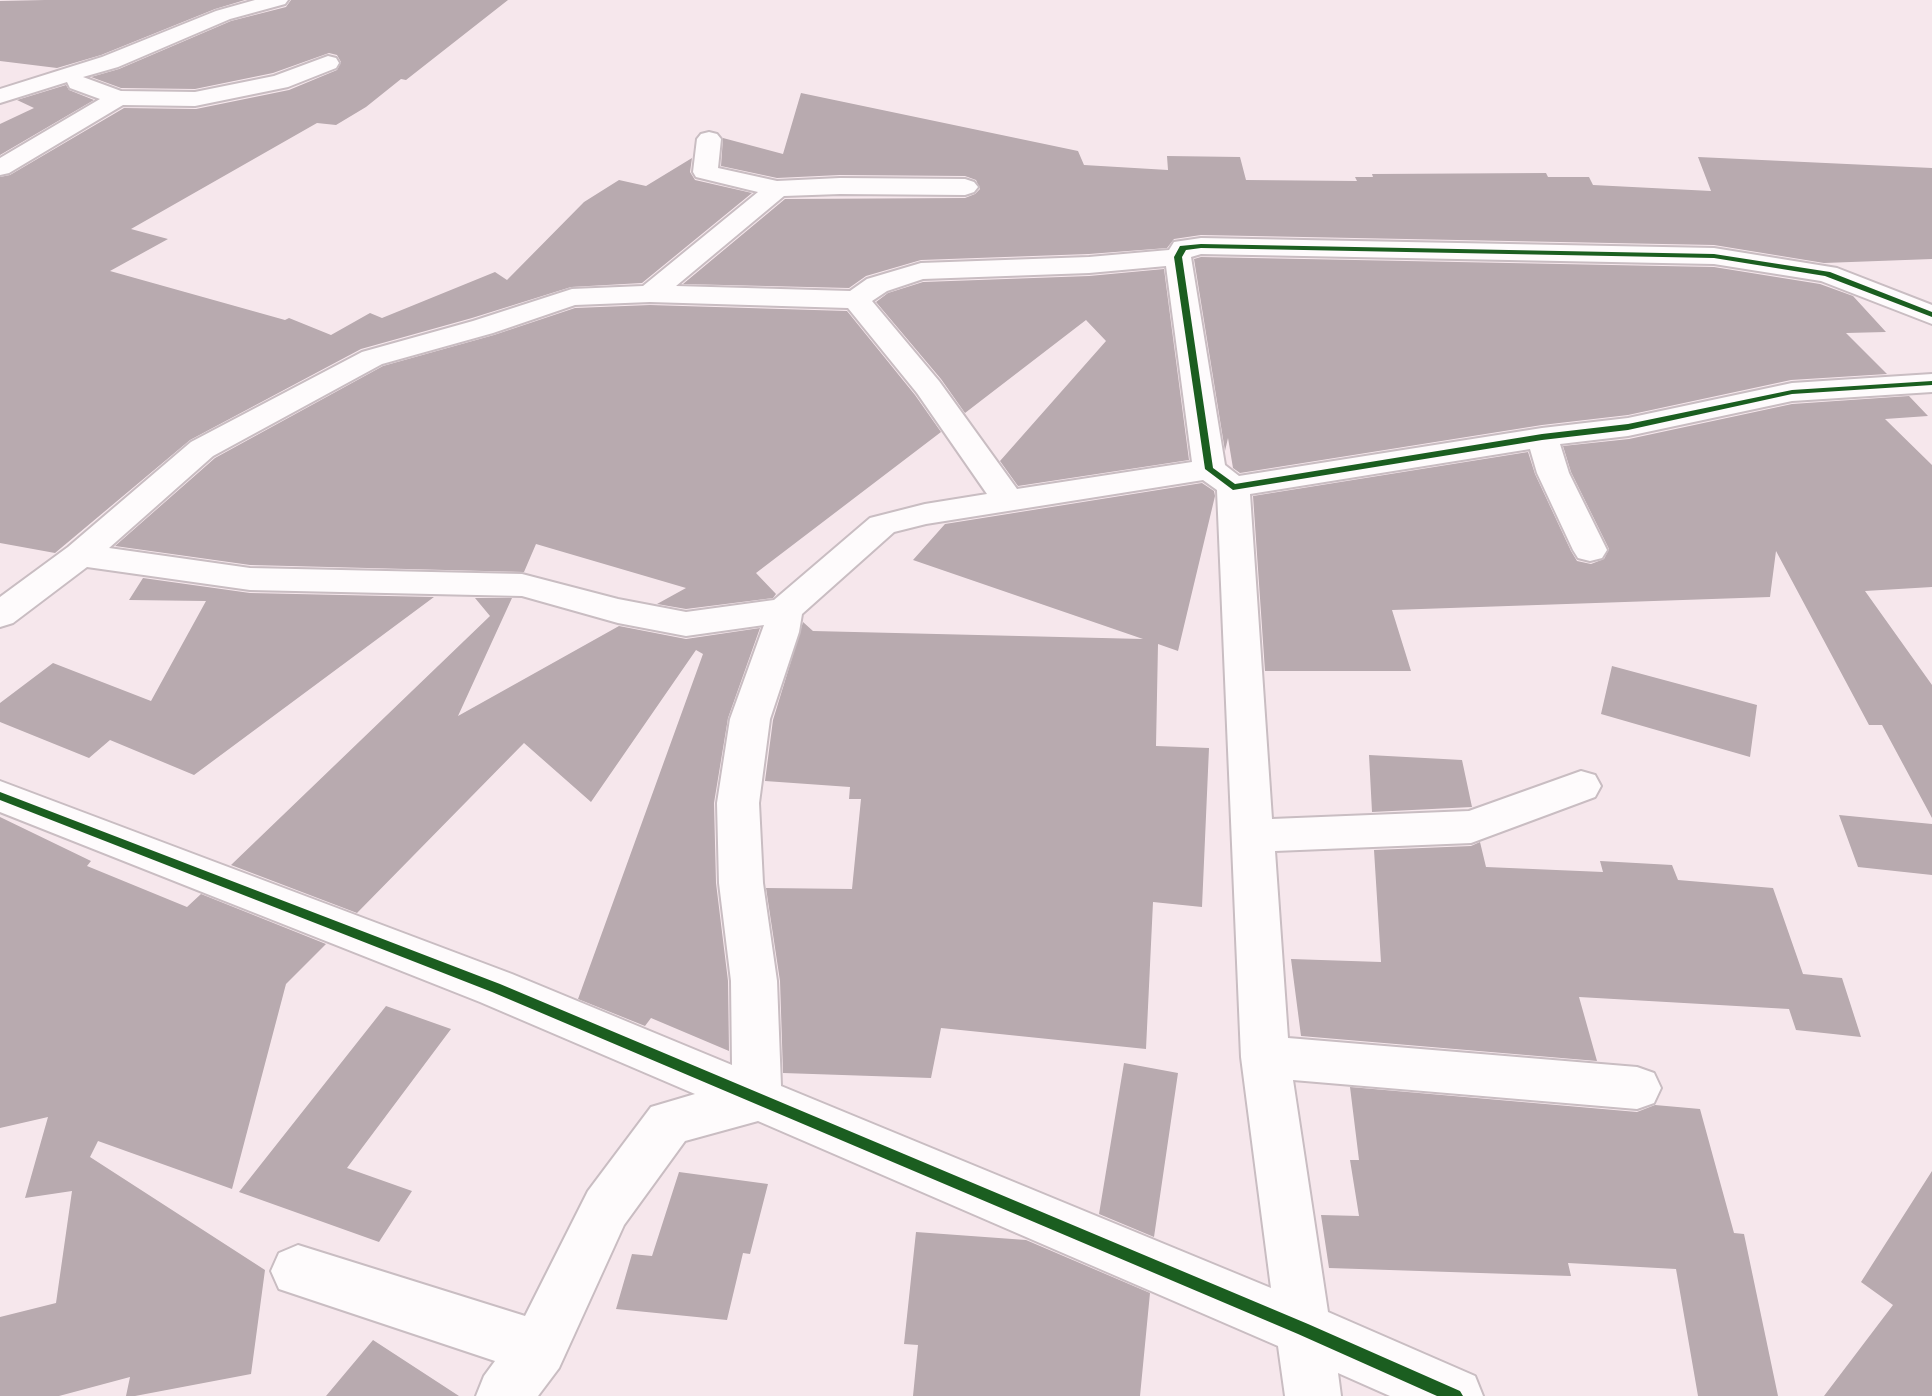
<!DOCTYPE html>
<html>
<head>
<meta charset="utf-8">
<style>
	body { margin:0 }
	canvas { display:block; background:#f6e7ec }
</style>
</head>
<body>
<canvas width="1932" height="1396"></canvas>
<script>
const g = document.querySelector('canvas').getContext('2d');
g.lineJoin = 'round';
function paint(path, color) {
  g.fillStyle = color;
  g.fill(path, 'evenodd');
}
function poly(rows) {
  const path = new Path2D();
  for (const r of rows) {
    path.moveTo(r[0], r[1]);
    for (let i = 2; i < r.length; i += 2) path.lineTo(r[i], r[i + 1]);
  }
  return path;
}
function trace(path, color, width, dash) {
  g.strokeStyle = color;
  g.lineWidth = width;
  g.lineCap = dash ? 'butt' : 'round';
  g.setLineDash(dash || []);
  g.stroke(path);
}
const building = poly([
	[45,0,245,0,215,9,101,55,57,68,0,61,0,1],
	[291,0,508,0,406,80,401,79,366,107,336,125,317,123,131,229,168,239,110,271,285,320,289,318,331,335,370,313,382,318,495,272,507,280,584,202,619,180,646,186,692,158,690,172,695,180,752,193,642,283,571,287,472,318,361,349,190,440,55,553,0,543,0,177,10,175,124,108,196,109,289,90,337,70,341,62,337,55,329,53,273,73,195,89,121,88,91,77,119,69,231,21,286,7],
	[66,85,69,90,94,100,0,155,0,124,34,108,17,100],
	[801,93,1078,151,1084,165,1168,170,1167,156,1240,157,1246,180,1357,181,1355,177,1373,177,1372,174,1546,173,1548,177,1589,177,1593,185,1711,191,1698,157,1932,168,1932,259,1824,263,1714,245,1201,235,1174,239,1167,248,1089,254,921,260,866,276,849,288,683,284,785,199,965,198,975,194,980,189,976,180,965,176,840,175,777,178,721,166,723,138,783,154],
	[1201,257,1714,267,1820,284,1853,296,1886,332,1846,333,1887,374,1791,380,1628,415,1542,425,1240,473,1233,468,1228,438,1225,451,1194,259],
	[1164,269,1189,460,1018,486,1000,461,1106,341,1086,320,965,413,941,379,876,302,888,293,923,282,1089,276],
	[650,305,847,311,915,395,941,432,756,573,776,594,773,598,686,609,657,604,686,588,536,544,524,572,250,565,115,546,215,458,383,366,494,335,575,308],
	[1909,396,1928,416,1885,419,1932,465,1932,587,1865,591,1932,685,1932,818,1882,725,1869,725,1776,551,1770,597,1392,610,1411,671,1265,671,1253,496,1528,452,1535,474,1571,551,1577,561,1591,564,1604,559,1609,549,1571,472,1563,446,1629,439,1792,404],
	[1202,483,1214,491,1215,496,1178,651,1158,644,1156,746,1209,748,1202,907,1153,902,1146,1049,941,1028,931,1078,783,1073,780,981,766,888,852,889,861,799,849,799,850,787,765,781,773,720,803,622,813,631,1143,639,913,560,945,524],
	[143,578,250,593,434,597,194,775,110,740,89,758,0,722,0,703,53,663,151,701,206,601,129,600],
	[475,598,512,598,458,716,619,626,686,639,760,628,728,718,714,803,716,883,728,981,729,1051,651,1018,645,1026,578,999,703,654,696,650,591,802,524,743,357,913,231,865,490,616],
	[1612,666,1757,705,1750,757,1601,714],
	[1369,755,1462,760,1472,807,1372,812],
	[1839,815,1932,824,1932,875,1858,867],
	[0,817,91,861,87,866,187,907,201,894,326,944,286,984,232,1189,98,1141,90,1157,265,1270,251,1374,135,1396,126,1396,130,1377,59,1396,0,1396,0,1317,56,1303,72,1191,25,1198,48,1117,0,1128],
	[1480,842,1486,867,1603,872,1600,861,1672,865,1678,880,1773,888,1803,974,1842,978,1861,1037,1796,1030,1789,1009,1579,997,1597,1061,1301,1036,1291,959,1381,962,1374,850,1471,846],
	[386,1006,451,1029,347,1168,412,1191,379,1242,239,1192],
	[1124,1063,1178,1073,1154,1237,1099,1214],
	[1350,1087,1637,1112,1655,1105,1700,1109,1734,1233,1744,1234,1778,1396,1698,1396,1676,1269,1568,1263,1571,1276,1329,1268,1321,1215,1359,1216,1350,1160,1359,1160],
	[1932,1171,1932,1396,1824,1396,1893,1305,1861,1282],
	[679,1172,768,1184,750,1254,743,1253,727,1320,616,1309,632,1254,652,1256],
	[916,1232,1026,1240,1150,1293,1140,1396,913,1396,918,1345,904,1344],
	[373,1340,459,1396,326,1396]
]);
const minor = poly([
	[255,0,288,0,285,4,230,19,118,67,83,77,121,91,195,92,274,76,328,56,336,58,339,63,336,68,288,87,195,106,123,105,9,173,0,175,0,158,100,99,70,88,67,82,0,103,0,89,102,57,216,11,255,0],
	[709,132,717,134,721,139,718,168,777,181,840,178,965,179,974,182,978,187,974,192,965,195,840,194,784,196,676,286,850,291,867,279,921,263,1089,257,1169,250,1174,242,1201,238,1714,248,1837,268,1932,305,1932,324,1821,281,1714,264,1201,254,1191,257,1225,465,1239,476,1542,428,1628,418,1792,383,1932,374,1932,392,1792,401,1628,436,1560,444,1569,473,1607,550,1602,558,1590,561,1578,558,1573,550,1537,473,1530,449,1250,494,1272,819,1469,811,1581,771,1595,775,1601,786,1595,797,1471,843,1275,851,1288,1038,1637,1067,1654,1073,1661,1088,1654,1103,1637,1109,1293,1080,1328,1312,1475,1376,1483,1396,1390,1396,1338,1373,1341,1396,1285,1396,1278,1346,758,1121,685,1141,624,1225,559,1368,538,1396,476,1396,484,1376,495,1361,279,1289,271,1271,279,1253,298,1245,525,1316,588,1191,651,1107,695,1094,480,1002,0,812,0,781,512,974,732,1065,731,981,719,883,717,803,730,719,764,625,686,636,618,623,522,596,250,590,87,567,13,623,0,627,0,597,68,547,191,442,362,352,473,321,572,289,643,286,758,192,696,177,693,172,697,139,701,134,709,132],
	[1166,266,1192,462,1017,489,939,381,872,301,887,291,923,279,1089,273,1166,266],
	[650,302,848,308,917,393,987,494,925,504,870,518,774,600,686,612,618,599,522,574,250,568,109,548,213,456,382,364,493,333,575,305,650,302],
	[1203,480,1217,490,1241,1057,1271,1288,781,1086,777,981,763,883,759,803,770,719,799,632,802,614,894,532,926,524,1203,480]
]);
const cycleway = poly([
	[1201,244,1714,254,1830,272,1932,312,1932,317,1825,276,1714,258,1201,248,1186,250,1182,257,1213,468,1235,484,1542,434,1628,424,1792,390,1932,381,1932,385,1792,394,1628,430,1542,440,1233,490,1205,469,1174,257,1180,246,1201,244],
	[0,792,500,984,1308,1324,1460,1391,1463,1396,1437,1396,1298,1334,492,992,0,800,0,792]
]);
paint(building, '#b8aaaf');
trace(minor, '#c9bdc2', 4);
paint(minor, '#fefbfc');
paint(cycleway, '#1b5e20');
</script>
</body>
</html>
